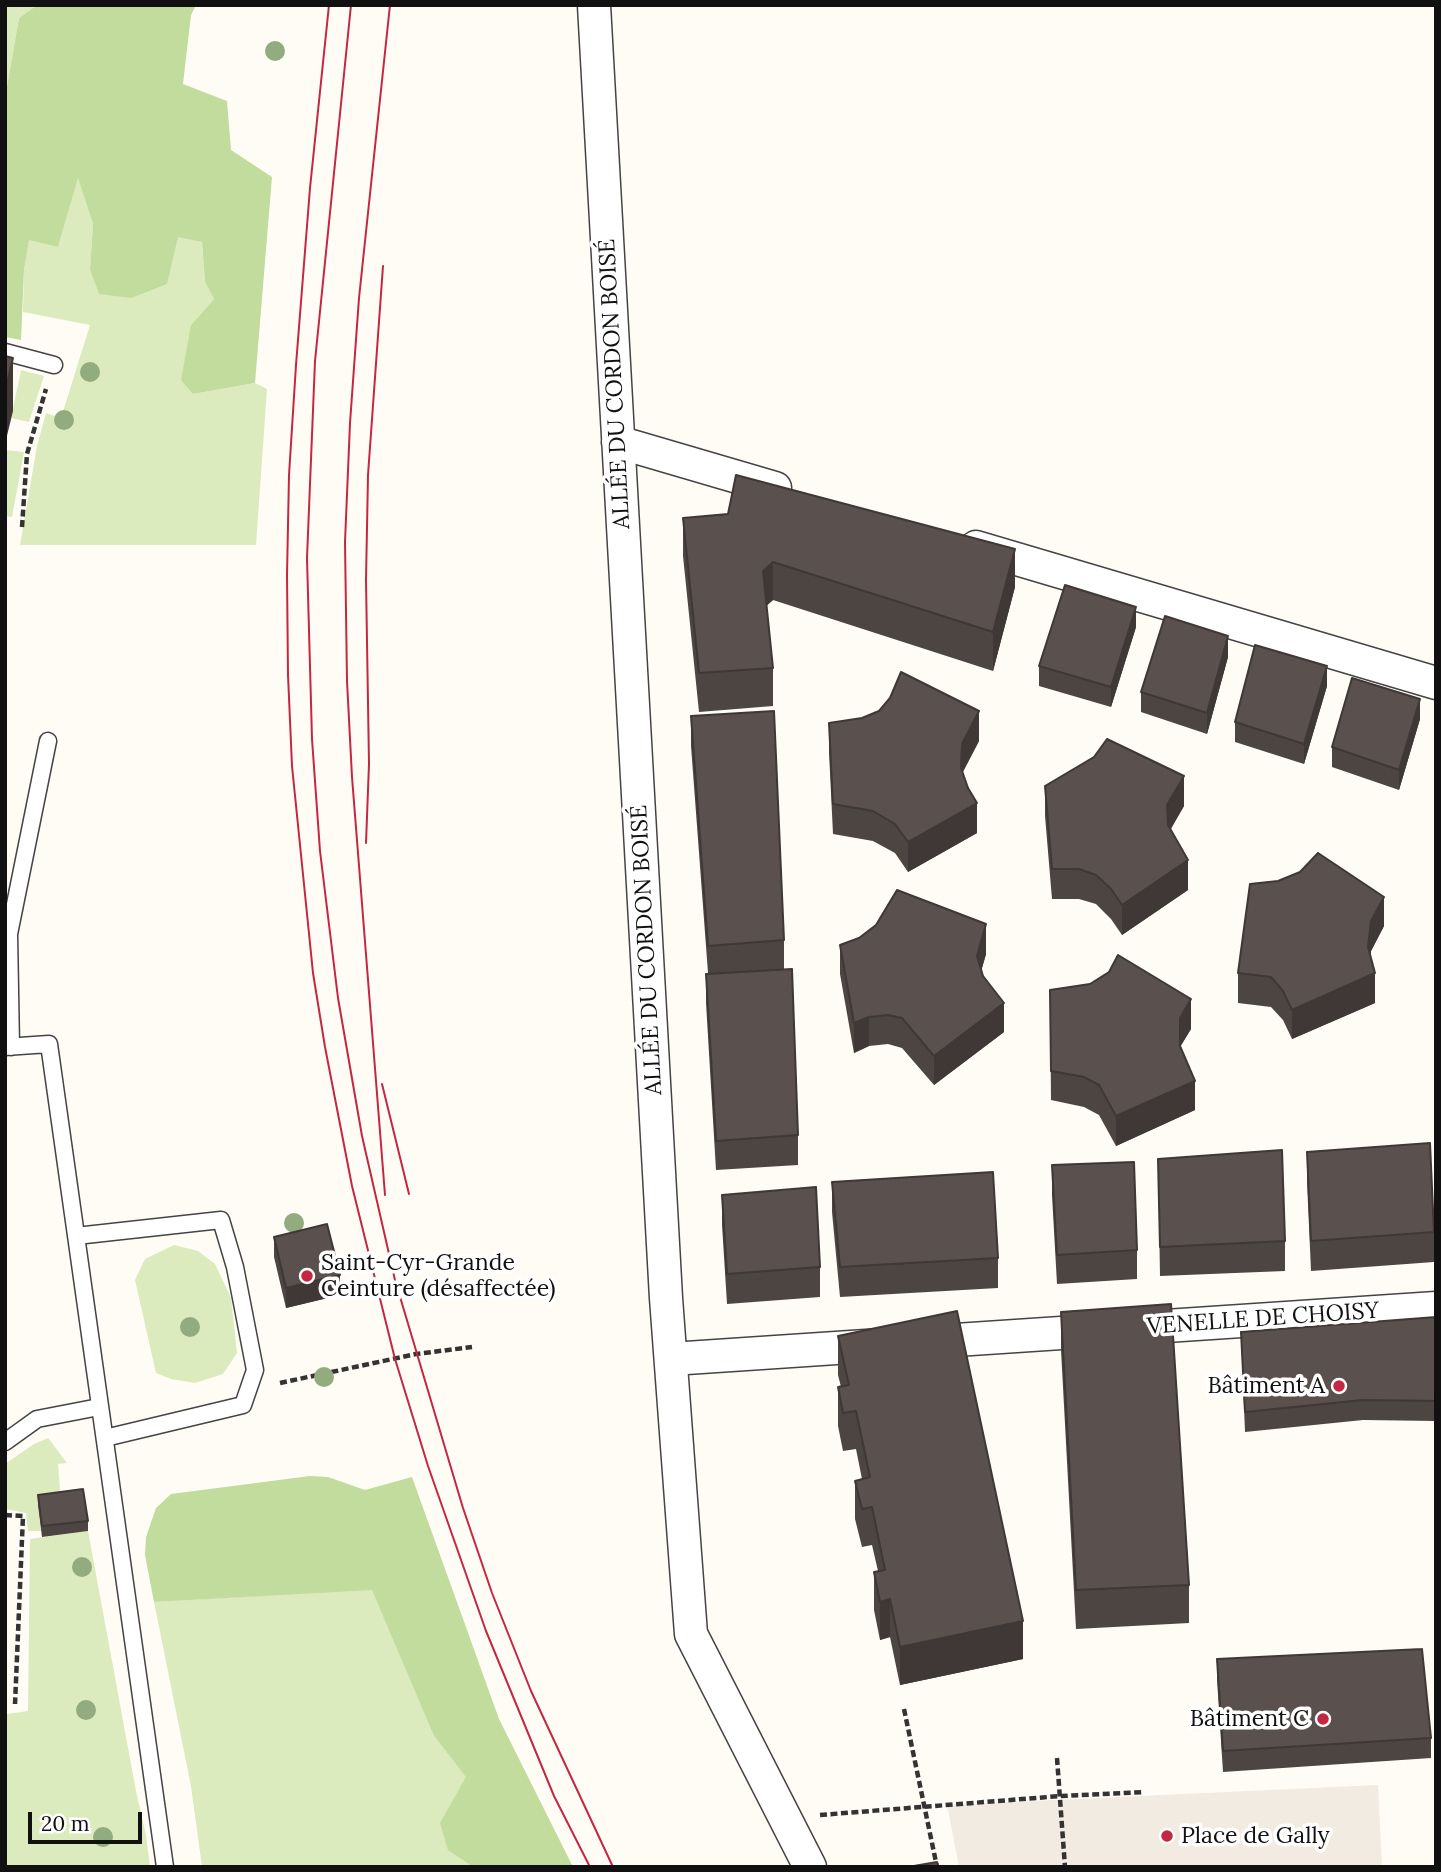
<!DOCTYPE html>
<html>
<head>
<meta charset="utf-8">
<style>
	body { margin:0 }
	#map { position:relative; width:1441px; height:1872px; overflow:hidden; background:#fffcf5; font-family:Lora,serif }
	canvas { display:block }
	.frame { position:absolute; inset:0; border:7px solid #111; pointer-events:none }
	.scale { position:absolute; left:28px; top:1812px; width:114px; height:32px; box-sizing:border-box; border:4px solid #111; border-top:0; padding-left:9px; font-size:21px; line-height:24px; white-space:nowrap; color:#111; -webkit-text-stroke:5px #fff; paint-order:stroke }
</style>
</head>
<body>
<div id="map">
<canvas width="1441" height="1872"></canvas>
<div class="frame"></div>
<div class="scale">20 m</div>
</div>
<script>
const g = document.querySelector('canvas').getContext('2d');
g.lineJoin = 'round';
function paint(path, color) {
  g.fillStyle = color;
  g.fill(path, 'evenodd');
}
function poly(rows) {
  const path = new Path2D();
  for (const r of rows) {
    path.moveTo(r[0], r[1]);
    for (let i = 2; i < r.length; i += 2) path.lineTo(r[i], r[i + 1]);
  }
  return path;
}
function trace(path, color, width, dash) {
  g.strokeStyle = color;
  g.lineWidth = width;
  g.lineCap = dash ? 'butt' : 'round';
  g.setLineDash(dash || []);
  g.stroke(path);
}
function write(font, color, halo, rows, align = 'center') {
  g.font = font + ' Lora,serif';
  g.lineWidth = 7;
  g.setLineDash([]);
  g.textBaseline = 'middle';
  g.strokeStyle = halo;
  g.fillStyle = color;
  for (const [text, x, y, turn = 0] of rows) {
    g.save();
    g.translate(x, y);
    g.rotate((+turn || 0) * Math.PI / 180);
    g.textAlign = isNaN(turn) ? turn : align;
    if (halo) g.strokeText(text, 0, 0);
    g.fillText(text, 0, 0);
    g.restore();
  }
}
const green = poly([
	[5,5,37,5,19,18,5,98],
	[78,177,93,224,90,269,178,236,202,242,205,282,214,299,191,325,193,394,255,383,267,389,256,545,20,545,37,446,46,413,61,418,90,325,23,312,24,270,29,239,58,247],
	[21,370,44,376,29,422,11,418],
	[5,450,24,452,12,517,5,516],
	[174,1245,198,1251,215,1264,231,1298,237,1353,223,1374,195,1383,171,1379,156,1373,135,1280,145,1259],
	[48,1438,67,1463,58,1464,61,1502,38,1505,41,1531,28,1531,26,1513,5,1509,5,1464,34,1444],
	[88,1531,136,1791,146,1835,150,1867,5,1867,5,1711,7,1714,28,1711,30,1539],
	[372,1589,433,1734,573,1867,202,1867,191,1786,154,1602]
]);
const forest = poly([
	[37,5,196,5,191,15,183,84,227,101,231,150,272,177,255,383,193,394,181,380,191,325,214,299,205,282,202,242,178,237,167,284,131,298,99,294,90,269,93,224,78,178,58,247,29,240,24,270,21,340,5,337,5,98,19,18],
	[310,1476,328,1477,365,1490,412,1477,499,1719,573,1867,469,1867,469,1864,448,1850,440,1823,466,1777,433,1734,372,1590,154,1602,145,1555,146,1537,156,1508,171,1494]
]);
const plaza = poly([
	[1378,1785,1382,1867,959,1867,947,1805]
]);
const path = poly([
	[22,527,27,454,46,389],
	[280,1383,416,1354,472,1347],
	[5,1515,23,1516,15,1704],
	[904,1709,937,1867],
	[1057,1758,1065,1867],
	[820,1815,1061,1796,1144,1792]
]);
const service = poly([
	[5,352,54,365],
	[5,1047,49,1044,165,1867],
	[11,1047,9,934,48,741],
	[76,1236,221,1220,235,1267,255,1370,243,1405,105,1438],
	[5,1442,37,1419,99,1407]
]);
const minor = poly([
	[594,5,666,1298,691,1634,810,1867],
	[618,442,775,488],
	[976,547,1436,683],
	[671,1359,1436,1308]
]);
const tram = poly([
	[329,5,310,188,296,365,289,475,287,575,288,675,292,766,313,973,325,1047,352,1186,395,1359,428,1466,486,1631,554,1796,590,1867],
	[351,5,315,361,307,558,312,739,320,851,338,998,362,1136,395,1280,463,1508,492,1593,531,1691,613,1867],
	[366,843,369,764,366,580,368,475,383,266],
	[382,1084,409,1194],
	[385,1195,352,777,347,681,345,542,350,423,359,298,390,5]
]);
const trees = [
	[275,51],
	[90,372],
	[64,420],
	[294,1223],
	[190,1327],
	[324,1377],
	[82,1567],
	[86,1710],
	[103,1837]
];
const wall = poly([
	[683,518,1015,587,993,671,773,600,766,606,773,668,773,706,699,712,683,556],
	[1136,627,1111,707,1039,686,1039,666],
	[1228,657,1207,734,1141,712,1141,692],
	[1327,686,1304,764,1235,742,1235,722],
	[691,716,784,940,784,969,798,1135,798,1165,716,1170,706,1003,706,974,708,973,691,746],
	[1420,719,1399,790,1332,767,1332,747],
	[829,723,979,741,963,772,977,833,908,872,895,853,873,841,833,834,829,752],
	[1045,786,1184,806,1171,829,1188,890,1122,935,1111,919,1096,904,1079,899,1052,899,1045,816],
	[1384,926,1371,951,1370,956,1375,1003,1292,1039,1283,1020,1271,1007,1238,1003,1238,973],
	[840,945,986,954,981,971,1004,1032,934,1085,902,1048,888,1044,869,1046,854,1053,840,974],
	[1050,990,1191,1029,1180,1047,1195,1110,1116,1146,1099,1115,1084,1107,1051,1100],
	[1307,1152,1434,1232,1434,1262,1311,1271,1307,1182],
	[1158,1159,1285,1241,1285,1271,1160,1276],
	[1052,1165,1137,1250,1137,1279,1057,1284,1052,1195],
	[832,1182,998,1258,998,1288,840,1297,832,1212],
	[722,1195,820,1267,820,1297,727,1304,722,1225],
	[274,1237,340,1295,286,1308,274,1257],
	[1061,1312,1189,1585,1189,1623,1076,1629,1061,1350],
	[1436,1317,1436,1421,1363,1420,1245,1432,1241,1332],
	[838,1336,1023,1659,900,1685,890,1637,880,1640,874,1610,874,1572,878,1571,872,1545,862,1547,855,1519,855,1481,862,1479,856,1449,843,1451,838,1426,838,1387,841,1387,838,1375],
	[38,1495,88,1521,88,1531,42,1537,38,1505],
	[1217,1659,1431,1738,1431,1758,1223,1772,1217,1679]
]);
const shadedWall = poly([
	[13,358,13,411,5,444,5,391],
	[1015,549,1015,587,993,671,993,632],
	[773,562,773,600,763,609,763,571],
	[1136,607,1136,627,1111,707,1111,687],
	[1228,636,1228,657,1207,734,1207,713],
	[1327,666,1327,686,1304,764,1304,744],
	[1420,699,1420,719,1399,790,1399,770],
	[979,711,979,741,962,773,962,744],
	[1184,776,1184,806,1167,834,1167,805],
	[977,803,977,833,908,872,908,842],
	[1188,860,1188,890,1122,935,1122,905],
	[1384,897,1384,926,1371,951,1368,976,1375,973,1375,1003,1292,1039,1292,1010,1371,921],
	[986,924,986,954,977,986,977,956],
	[1191,999,1191,1029,1180,1047,1180,1018],
	[1004,1003,1004,1032,934,1085,934,1056],
	[869,1017,869,1046,854,1053,854,1023],
	[1195,1081,1195,1110,1116,1146,1116,1116],
	[340,1275,340,1295,286,1308,286,1288],
	[890,1599,890,1637,880,1640,880,1602],
	[1023,1621,1023,1659,900,1685,900,1647]
]);
const building = poly([
	[5,356,13,358,5,391,5,356],
	[736,475,1015,549,993,632,773,562,763,571,773,668,699,673,683,518,728,514,736,475],
	[1065,585,1136,607,1111,687,1039,666,1065,585],
	[1165,616,1228,636,1207,713,1141,692,1165,616],
	[1255,645,1327,666,1304,744,1235,722,1255,645],
	[901,672,979,711,962,744,961,768,968,788,977,803,908,842,895,824,873,811,833,804,829,723,862,718,879,711,890,698,901,672],
	[1352,678,1420,699,1399,770,1332,747,1352,678],
	[774,711,784,940,708,946,691,716,774,711],
	[1107,739,1184,776,1167,805,1168,825,1188,860,1122,905,1111,889,1096,875,1079,869,1052,869,1045,786,1094,757,1107,739],
	[1318,853,1384,897,1371,921,1368,947,1375,973,1292,1010,1283,991,1271,977,1238,973,1250,884,1278,881,1300,872,1318,853],
	[897,890,986,924,977,956,983,976,1004,1003,934,1056,902,1018,888,1015,869,1017,854,1023,840,945,859,938,876,925,897,890],
	[1118,955,1191,999,1180,1018,1180,1046,1195,1081,1116,1116,1099,1085,1084,1077,1051,1071,1050,990,1090,984,1109,972,1118,955],
	[792,969,798,1135,716,1141,706,974,792,969],
	[1430,1143,1434,1232,1311,1241,1307,1152,1430,1143],
	[1282,1150,1285,1241,1160,1247,1158,1159,1282,1150],
	[1134,1162,1137,1250,1057,1255,1052,1165,1134,1162],
	[993,1172,998,1258,840,1267,832,1182,993,1172],
	[816,1187,820,1267,727,1274,722,1195,816,1187],
	[327,1224,340,1275,286,1288,274,1237,327,1224],
	[1171,1304,1189,1585,1076,1590,1061,1312,1171,1304],
	[957,1311,1023,1621,900,1647,890,1599,880,1602,874,1572,885,1570,872,1507,862,1509,855,1481,870,1477,856,1411,843,1413,838,1387,849,1385,838,1336,957,1311],
	[1436,1317,1436,1401,1363,1400,1245,1412,1241,1332,1436,1317],
	[83,1489,88,1521,42,1526,38,1495,83,1489],
	[1422,1649,1431,1738,1223,1751,1217,1659,1422,1649],
	[937,1862,938,1867,908,1867,937,1862]
]);
const markers = [
	[307,1276,7,"#c32742"],
	[1339,1386,7,"#c32742"],
	[1323,1719,7,"#c32742"],
	[1167,1836,7,"#c32742"]
];
const streetNames = [
	["ALLÉE DU CORDON BOISÉ",615,384,-93],
	["ALLÉE DU CORDON BOISÉ",647,950,-93],
	["VENELLE DE CHOISY",1263,1319,-4]
];
const poiNames = [
	["Saint-Cyr-Grande",321,1263],
	["Ceinture (désaffectée)",321,1289],
	["Bâtiment A",1325,1386,"right"],
	["Bâtiment C",1309,1719,"right"],
	["Place de Gally",1181,1836]
];
paint(green, '#dbebbd');
paint(forest, '#c1dc9c');
paint(plaza, '#f1ebe2');
trace(service, '#444', 19);
trace(minor, '#444', 35);
trace(path, '#333', 4.5, [7, 3.5]);
trace(service, '#fff', 16);
trace(minor, '#fff', 32);
trace(tram, '#c32742', 2);
g.fillStyle = '#92ac7f';
for (const [x, y] of trees) {
  g.beginPath();
  g.arc(x, y, 10, 0, 2 * Math.PI);
  g.fill();
}
paint(wall, '#4d4542');
paint(shadedWall, '#3f3836');
paint(building, '#5a504d');
trace(building, '#3f3836', 2);
for (const [x, y, r, color] of markers) {
  const dot = new Path2D();
  dot.arc(x, y, r, 0, 2 * Math.PI);
  g.fillStyle = color;
  g.fill(dot);
  trace(dot, '#fff', 2.5);
}
write('23px', '#111', '#fff', streetNames);
write('23px', '#111', '#fff', poiNames, 'left');
</script>
</body>
</html>
